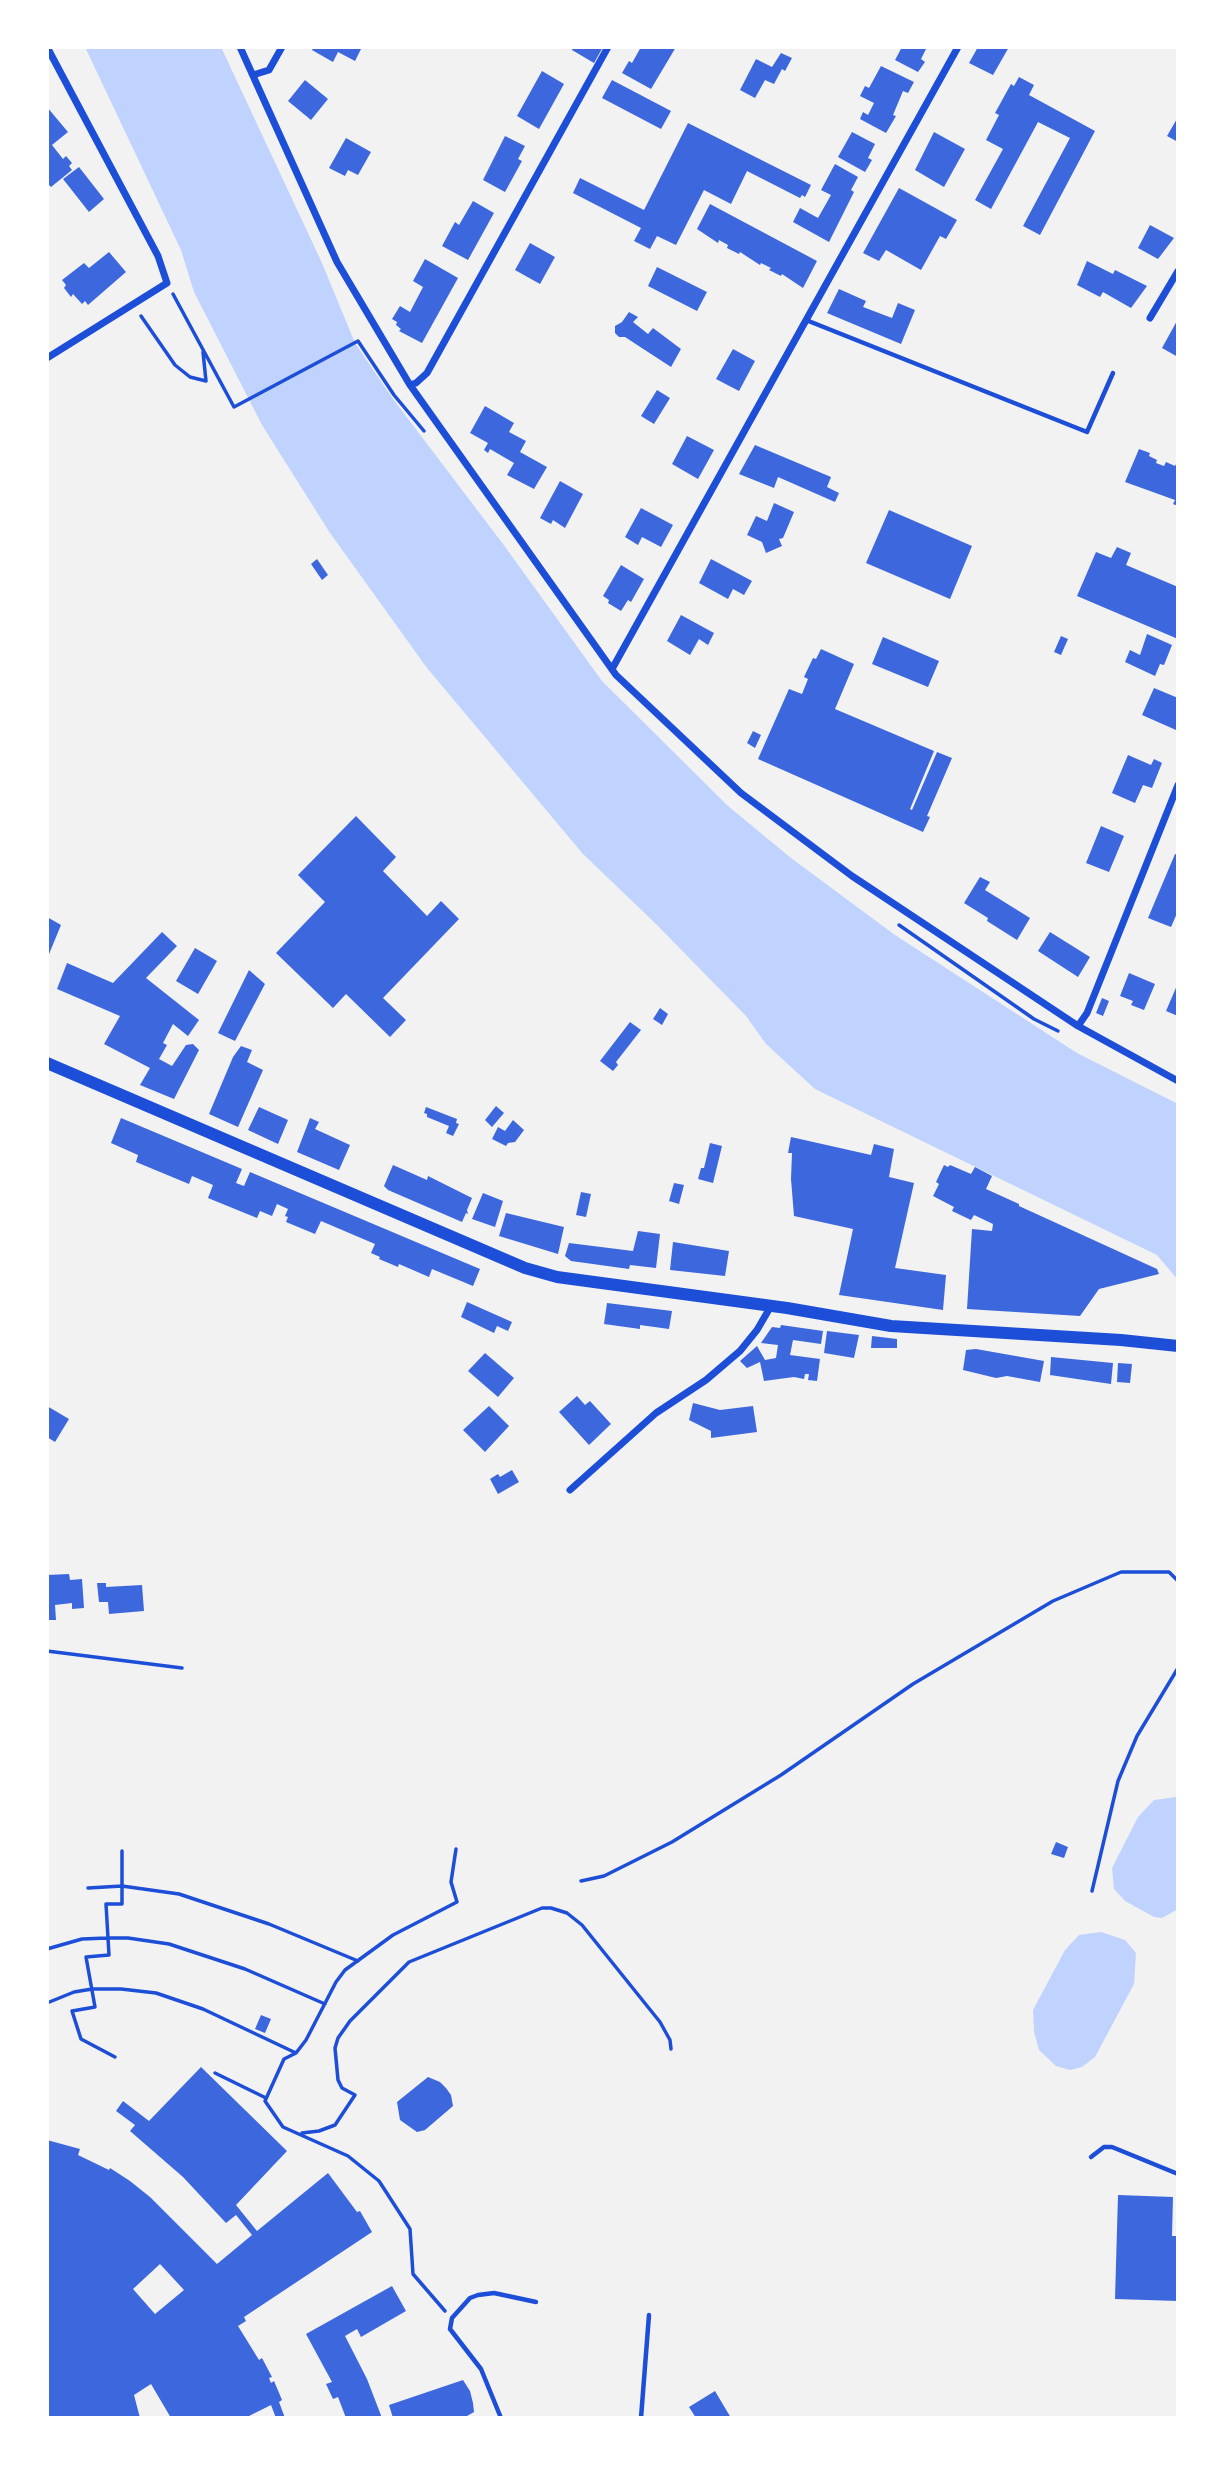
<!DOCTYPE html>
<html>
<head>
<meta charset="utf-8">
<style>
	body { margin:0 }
	#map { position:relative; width:1225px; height:2465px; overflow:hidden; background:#f2f2f2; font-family:"Roboto Condensed",sans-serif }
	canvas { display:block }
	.frame { position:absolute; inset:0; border:49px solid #fff; pointer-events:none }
</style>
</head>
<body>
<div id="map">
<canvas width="1225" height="2465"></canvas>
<div class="frame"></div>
</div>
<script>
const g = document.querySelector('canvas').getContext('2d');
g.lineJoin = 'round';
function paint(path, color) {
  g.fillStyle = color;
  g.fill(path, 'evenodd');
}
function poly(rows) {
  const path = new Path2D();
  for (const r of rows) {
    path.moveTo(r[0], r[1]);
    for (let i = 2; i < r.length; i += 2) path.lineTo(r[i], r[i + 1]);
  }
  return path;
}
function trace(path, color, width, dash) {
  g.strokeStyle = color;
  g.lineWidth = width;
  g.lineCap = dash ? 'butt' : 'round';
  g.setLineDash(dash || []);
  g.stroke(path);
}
const water = poly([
	[85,47,221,47,322,263,355,343,393,399,503,544,602,681,728,806,791,858,895,935,1077,1053,1178,1104,1178,1280,1157,1255,815,1089,766,1044,746,1016,655,923,583,854,427,668,330,533,262,425,194,292,181,250],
	[1176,1797,1178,1798,1178,1909,1162,1918,1154,1917,1125,1901,1114,1889,1112,1868,1138,1817,1154,1800],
	[1101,1932,1125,1940,1136,1953,1134,1984,1095,2057,1082,2067,1070,2070,1056,2066,1039,2050,1034,2032,1033,2010,1065,1950,1079,1935]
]);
const building = poly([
	[314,47,359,47,361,49,355,61,338,52,333,62,312,50],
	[573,47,603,47,594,63,572,50],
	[641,47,676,47,651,89,622,73,629,61,632,63],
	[902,47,927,47,921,59,925,62,918,72,895,60],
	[978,47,1009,47,993,75,969,63],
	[781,53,792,58,785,71,782,69,774,84,765,80,755,98,740,90,756,59,772,67],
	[881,66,914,82,908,93,903,91,893,115,896,116,886,133,860,119,863,112,868,115,874,103,860,96,865,86,869,88],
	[542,71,564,84,539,129,517,116],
	[1019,77,1034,85,1029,95,1095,131,1040,235,1023,226,1070,138,1038,122,991,209,975,200,1003,149,986,140,999,115,995,113,1011,84,1014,86],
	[305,80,328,99,311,120,288,101],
	[612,80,671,111,661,129,602,98],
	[47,107,68,132,52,145,63,159,66,156,72,163,69,166,72,170,51,187,47,183],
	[1178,117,1178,142,1167,136],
	[688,123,811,185,805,197,802,195,800,198,747,171,731,204,704,190,676,245,657,236,650,249,634,241,641,228,573,193,580,178,644,210],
	[852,132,875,144,868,158,872,160,865,172,838,157],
	[934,132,965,149,944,187,915,170],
	[505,136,525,146,518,159,522,161,505,192,483,180],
	[346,138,371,152,358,175,348,170,345,176,329,168],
	[835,164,858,177,851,190,854,192,829,242,793,222,800,208,818,218,831,195,821,190],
	[79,167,104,199,89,212,63,179],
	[899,188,957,220,946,239,940,236,921,270,886,250,879,261,863,253],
	[473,201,494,213,468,260,442,246,455,222,459,225],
	[710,204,817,261,803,288,782,274,781,276,769,270,771,268,761,263,760,265,740,252,739,254,727,248,728,245,719,240,718,243,697,229],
	[1150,225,1174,238,1158,259,1138,248],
	[530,243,555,257,540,284,515,270],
	[109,252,126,272,88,305,85,301,82,304,73,294,71,297,64,288,66,285,62,280,84,263,89,268],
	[425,259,458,278,422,343,399,331,401,329,396,325,397,322,392,319,400,306,410,312,423,287,413,281],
	[1087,261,1113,274,1115,270,1147,286,1131,308,1103,292,1100,297,1077,285],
	[657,267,707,292,697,311,648,286],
	[839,289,866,301,863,307,892,318,898,303,915,310,901,344,827,313],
	[629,312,638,317,633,322,648,334,653,328,681,349,671,367,625,337,619,337,615,333,615,326,622,322],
	[1178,319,1178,357,1162,348],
	[733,349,755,361,739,391,716,379],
	[657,390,670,398,654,424,641,416],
	[485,406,514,423,509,432,526,441,520,452,547,467,534,489,507,475,514,463,490,449,488,453,484,450,488,443,470,433],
	[687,436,714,450,698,479,672,464],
	[755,445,831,477,827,487,839,493,835,502,778,477,774,488,739,474],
	[1139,449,1150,453,1149,456,1157,460,1156,463,1164,466,1166,462,1175,466,1178,460,1178,506,1173,504,1175,500,1125,482],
	[560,481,583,494,565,528,553,520,551,524,540,518],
	[774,503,794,512,783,538,779,539,782,546,766,553,762,542,747,535,756,516,767,521],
	[641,508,673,525,661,547,642,537,638,545,625,537],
	[889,510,972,546,950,599,866,563],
	[1117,547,1131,553,1126,565,1178,587,1178,639,1077,596,1096,552,1111,558],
	[317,559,328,575,322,580,311,564],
	[711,559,752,581,744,595,733,589,728,599,699,583],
	[621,565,644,579,631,602,628,600,621,611,608,603,609,600,603,596],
	[681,615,714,633,708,645,699,639,690,655,667,641],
	[1147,634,1172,645,1164,665,1160,664,1155,676,1125,662,1130,650,1140,655],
	[1061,636,1068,639,1061,655,1054,652],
	[883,637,939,661,928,687,872,664],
	[821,649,854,664,835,709,934,751,910,809,912,810,937,752,952,758,927,816,930,817,923,832,758,759,789,689,802,694,808,679,804,677,813,658,816,659],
	[1154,688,1178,698,1178,725,1176,730,1142,715],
	[753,731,761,735,755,748,747,743],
	[1128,755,1151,765,1154,759,1162,763,1152,788,1143,785,1135,803,1112,793],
	[356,816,396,857,383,871,427,916,441,901,459,919,383,998,406,1020,390,1037,346,994,333,1008,276,953,325,902,298,875],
	[1101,826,1124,836,1109,872,1086,863],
	[1175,854,1178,855,1178,911,1171,927,1148,918],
	[980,877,990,882,985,890,1030,918,1017,940,987,921,988,918,964,903],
	[47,917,61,925,47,959],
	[162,932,177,946,146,978,199,1020,188,1036,173,1024,163,1043,167,1045,159,1059,172,1066,186,1045,193,1044,199,1050,174,1099,140,1085,150,1068,104,1044,120,1016,57,989,67,963,113,983],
	[1050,932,1090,957,1078,977,1038,951],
	[195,948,217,961,198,994,176,981],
	[249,970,265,984,235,1041,218,1033],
	[1129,973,1155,984,1144,1010,1131,1005,1133,1001,1120,996],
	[1178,983,1178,1016,1166,1011],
	[1102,998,1109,1001,1103,1016,1096,1013],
	[660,1008,668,1014,662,1025,653,1019],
	[630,1022,641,1030,616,1062,618,1065,613,1071,600,1061],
	[241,1046,252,1050,247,1062,263,1070,238,1127,209,1114,233,1057],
	[496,1106,504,1113,492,1127,485,1120],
	[259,1107,288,1120,278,1144,248,1130],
	[426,1107,457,1119,456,1123,459,1124,453,1136,446,1133,449,1126,427,1117,427,1114,424,1113],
	[121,1118,242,1169,236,1183,244,1186,250,1172,480,1269,473,1286,432,1269,429,1277,399,1264,398,1267,379,1259,380,1257,371,1253,375,1244,321,1221,315,1234,286,1222,288,1217,285,1216,288,1209,277,1204,272,1216,260,1211,257,1218,208,1198,213,1185,192,1176,189,1184,136,1162,138,1155,111,1143],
	[310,1118,319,1122,315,1129,350,1145,339,1170,297,1152],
	[513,1120,524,1130,515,1142,508,1143,506,1146,492,1139,498,1127,505,1131],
	[791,1137,871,1155,874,1144,894,1149,889,1177,914,1183,895,1268,946,1275,943,1310,839,1295,853,1229,794,1216,791,1179,792,1153,788,1153],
	[710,1143,722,1146,713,1183,698,1179,701,1168,704,1168],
	[393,1165,427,1180,428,1176,472,1198,467,1210,468,1214,466,1213,462,1222,388,1190,384,1186],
	[944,1165,948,1167,950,1165,971,1174,975,1167,992,1176,986,1189,1019,1204,1019,1206,1157,1269,1159,1274,1099,1289,1080,1316,967,1309,972,1229,992,1231,993,1224,974,1215,971,1220,952,1211,954,1207,933,1196,939,1184,936,1182],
	[674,1183,684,1185,679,1204,669,1201],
	[581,1192,591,1194,586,1217,576,1215],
	[483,1193,503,1201,495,1227,472,1219],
	[506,1213,564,1227,558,1254,499,1236],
	[638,1231,660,1234,656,1268,630,1265,629,1269,571,1261,565,1256,569,1243,633,1251],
	[673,1242,729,1251,725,1276,670,1270],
	[467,1302,512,1322,508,1331,497,1326,494,1333,461,1317],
	[607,1303,672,1311,669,1329,640,1325,640,1329,604,1324],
	[781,1325,823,1331,821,1344,793,1340,790,1355,820,1359,817,1381,808,1380,809,1374,805,1374,804,1379,794,1377,764,1381,760,1362,747,1368,740,1361,757,1346,765,1360,776,1358,778,1345,761,1343,772,1327,780,1328],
	[827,1331,859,1335,854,1358,824,1353],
	[872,1336,897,1339,897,1348,871,1348],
	[976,1349,1044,1361,1040,1382,1007,1376,996,1378,963,1370,966,1350],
	[485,1353,514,1378,498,1397,468,1371],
	[1051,1357,1113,1363,1111,1384,1050,1375],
	[1118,1363,1132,1364,1130,1383,1117,1382],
	[577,1396,585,1405,590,1401,611,1424,589,1445,559,1412],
	[693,1403,720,1410,753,1406,757,1432,711,1438,711,1431,689,1420],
	[47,1406,69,1419,55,1442,47,1437],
	[489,1406,509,1426,485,1452,463,1430],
	[512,1470,519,1482,498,1494,490,1479,498,1474,500,1477],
	[69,1574,70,1580,82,1579,84,1608,72,1609,72,1603,55,1605,56,1620,47,1620,47,1575],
	[97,1583,106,1583,106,1587,142,1585,144,1611,109,1614,108,1602,99,1602],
	[1056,1842,1068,1847,1064,1858,1051,1854],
	[261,2015,271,2019,265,2033,255,2029],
	[201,2067,287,2151,236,2205,257,2231,328,2173,357,2212,360,2211,372,2232,244,2317,246,2321,238,2326,259,2360,262,2358,272,2377,269,2378,271,2383,274,2381,282,2400,279,2402,285,2418,276,2418,271,2405,245,2418,171,2418,151,2384,134,2395,140,2418,47,2418,47,2140,80,2149,78,2155,109,2170,110,2168,130,2181,150,2197,217,2264,252,2235,236,2215,226,2223,183,2177,130,2131,135,2125,116,2111,123,2101,149,2121],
	[160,2264,184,2290,155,2314,133,2289],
	[428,2077,440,2082,446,2088,451,2095,453,2106,425,2130,417,2132,400,2120,397,2102],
	[1118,2195,1173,2197,1172,2236,1178,2236,1178,2301,1115,2299],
	[392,2286,406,2311,361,2337,357,2329,345,2336,367,2379,382,2418,346,2418,338,2397,333,2399,326,2384,332,2382,306,2334],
	[463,2380,470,2391,473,2403,474,2412,467,2416,393,2418,389,2405],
	[715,2391,731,2418,696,2418,689,2407]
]);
const path = poly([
	[173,294,234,407,358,341,394,395,424,431],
	[141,316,175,365,190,377,206,381,203,352],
	[899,925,1034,1019,1058,1031],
	[47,1651,182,1668],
	[581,1881,604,1876,672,1842,781,1775,913,1684,1053,1601,1121,1572,1169,1572,1178,1581],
	[88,1888,122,1886,179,1894,269,1924,358,1961],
	[1092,1891,1118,1781,1137,1736,1178,1668],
	[47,1949,82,1939,107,1938,128,1938,169,1944,245,1969,325,2004],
	[47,2003,74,1992,92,1989,121,1989,156,1993,203,2009,296,2053],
	[115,2057,81,2039,72,2011,95,2007,86,1957,109,1955,106,1904,122,1904,122,1851],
	[215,2073,266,2098],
	[302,2133,319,2131,335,2125,355,2095,342,2088,338,2080,335,2048,338,2038,350,2021,409,1962,542,1908,551,1908,567,1913,582,1925,660,2022,670,2040,671,2049],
	[445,2311,413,2274,410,2229,379,2181,348,2156,283,2127,265,2101,284,2059,296,2053,306,2040,336,1982,345,1970,393,1935,457,1902,451,1882,456,1849]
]);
const service = poly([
	[806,320,1087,432,1113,373],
	[1091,2157,1104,2147,1112,2147,1178,2174],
	[501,2418,481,2369,450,2329,452,2318,470,2298,478,2295,494,2293,536,2302],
	[641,2418,649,2315]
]);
const minor = poly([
	[240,47,337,262,410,385,616,675,741,793,852,876,1078,1026,1178,1081],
	[253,75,269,70,282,47],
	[1150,318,1178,271],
	[47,358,167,283,158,256,47,47],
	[410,385,416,383,427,373,608,47],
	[612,669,958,47],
	[1078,1026,1087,1013,1178,785],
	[570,1490,656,1413,706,1380,740,1351,757,1330,771,1306]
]);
const secondary = poly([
	[47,1063,525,1268,557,1277,787,1308,891,1326,1121,1340,1178,1346]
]);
paint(water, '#bfd3fe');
paint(building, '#3d67dc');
trace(path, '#1d4ed8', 3.5);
trace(service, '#1d4ed8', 4.5);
trace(minor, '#1d4ed8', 7);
trace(secondary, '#1d4ed8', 12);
</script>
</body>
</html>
